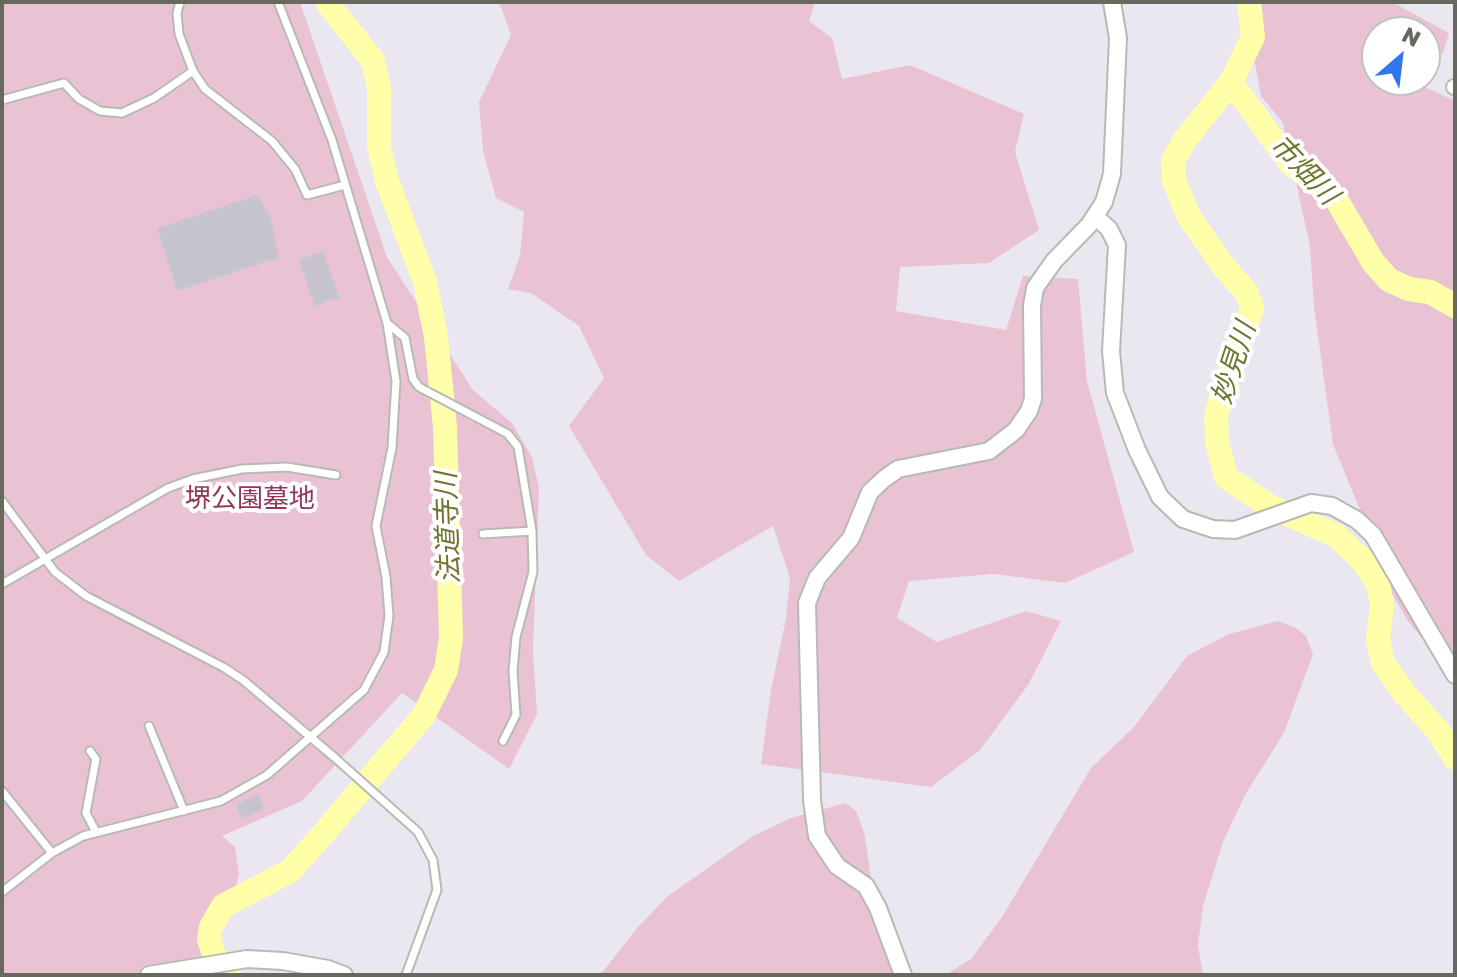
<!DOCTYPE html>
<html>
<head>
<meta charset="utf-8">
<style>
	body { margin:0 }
	#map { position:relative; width:1457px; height:977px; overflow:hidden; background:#eae7f1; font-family:"Golos Text",sans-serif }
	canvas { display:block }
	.frame { position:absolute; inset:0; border:4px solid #67685e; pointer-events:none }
	.north { position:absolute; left:1361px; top:16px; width:80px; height:80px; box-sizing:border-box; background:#fff; border:2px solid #c2c3bf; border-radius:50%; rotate:28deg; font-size:22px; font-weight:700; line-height:32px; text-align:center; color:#67685e }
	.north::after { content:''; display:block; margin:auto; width:28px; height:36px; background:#3076ee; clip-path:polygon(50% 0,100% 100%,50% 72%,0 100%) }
</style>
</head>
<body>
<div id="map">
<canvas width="1457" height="977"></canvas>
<div class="frame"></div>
<div class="north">N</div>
</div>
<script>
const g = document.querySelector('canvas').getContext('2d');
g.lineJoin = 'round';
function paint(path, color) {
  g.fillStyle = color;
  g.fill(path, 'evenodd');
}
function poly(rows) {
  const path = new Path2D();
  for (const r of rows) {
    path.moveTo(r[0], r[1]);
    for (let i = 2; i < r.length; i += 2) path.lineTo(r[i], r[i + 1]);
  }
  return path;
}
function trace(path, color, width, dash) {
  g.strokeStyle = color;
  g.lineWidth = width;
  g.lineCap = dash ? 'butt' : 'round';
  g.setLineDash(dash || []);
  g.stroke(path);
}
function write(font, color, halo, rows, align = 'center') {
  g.font = font + ' "Golos Text","Noto Sans JP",sans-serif';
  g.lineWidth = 8;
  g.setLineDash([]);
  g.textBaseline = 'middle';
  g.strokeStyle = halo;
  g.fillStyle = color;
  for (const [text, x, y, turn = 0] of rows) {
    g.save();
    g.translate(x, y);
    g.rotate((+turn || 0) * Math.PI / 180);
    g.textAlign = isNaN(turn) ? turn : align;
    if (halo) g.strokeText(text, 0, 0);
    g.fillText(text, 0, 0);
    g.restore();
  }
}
const green = poly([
	[2,2,300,2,387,257,473,390,512,423,532,457,539,488,533,650,537,714,509,769,402,693,302,801,222,836,235,847,239,874,233,898,217,933,204,975,2,975],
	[499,2,815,2,809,21,832,38,842,79,910,65,1024,114,1015,152,1039,230,989,263,900,267,896,311,1006,330,1023,276,1078,279,1087,381,1134,552,1065,583,993,574,909,581,897,618,937,642,1026,611,1061,621,1028,685,980,750,931,787,761,764,771,690,786,619,790,578,773,526,679,581,646,555,569,426,604,378,579,326,531,293,508,289,520,256,524,212,496,198,483,151,479,102,511,35],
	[1244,2,1392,2,1449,33,1443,53,1425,59,1425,32,1377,32,1377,80,1410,80,1455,101,1455,668,1425,642,1408,621,1376,566,1364,520,1333,444,1314,307,1310,246,1283,123,1261,96],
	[1278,621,1296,628,1306,636,1313,654,1284,733,1245,795,1223,842,1203,906,1198,945,1203,975,945,975,971,959,1002,917,1091,768,1134,727,1187,656,1229,634],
	[846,803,856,811,864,832,874,896,901,975,600,975,638,927,668,896,753,836,791,818]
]);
const river = poly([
	[1249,2,1253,37,1231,82,1184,141,1173,161,1174,180,1189,217,1225,268,1247,293,1252,309,1224,386,1216,416,1217,442,1226,477,1269,506,1337,536,1361,559,1378,583,1382,605,1378,640,1383,663,1405,694,1439,732,1455,758],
	[1231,82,1291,164,1336,199,1373,262,1389,280,1409,289,1430,292,1455,306],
	[229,975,217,964,209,939,211,927,223,906,290,871,323,834,424,715,446,670,451,638,445,427,436,337,425,282,387,181,379,147,379,86,373,61,327,2]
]);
const building = poly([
	[257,196,270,218,278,257,178,290,158,229,257,196],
	[323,252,339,299,329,299,315,306,300,260,323,252],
	[257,795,263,808,243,818,237,805,257,795]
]);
const service = poly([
	[180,2,177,13,179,34,193,71,205,89,272,141,295,169,307,195,345,185],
	[2,100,64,83,79,99,100,111,122,113,154,98,193,71],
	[387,323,405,338,413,379,419,387,508,434,518,447,532,531,533,572,516,637,513,671,516,715,503,741],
	[2,501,55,572,86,596,223,667,243,680,334,757,418,832,433,860,437,890,406,975],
	[483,534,532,531],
	[2,584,168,488,193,479,242,469,287,467,336,475],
	[149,726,184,811],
	[90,751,96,759,86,813,96,832],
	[2,791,52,853],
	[2,892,52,853,83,836,221,801,267,775,364,690,384,652,389,616,386,577,376,526,392,448,396,381,387,323,332,140,278,2]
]);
const minor = poly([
	[1454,87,1455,87]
]);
const tertiary = poly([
	[1095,216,1109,229,1117,245,1111,351,1115,393,1137,450,1160,497,1183,519,1213,529,1235,530,1311,503,1332,506,1357,520,1373,535,1455,675],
	[149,975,247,959,283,961,328,969,344,975],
	[903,975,878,908,866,886,837,866,817,836,812,800,807,603,817,578,851,538,870,492,884,479,898,469,989,451,1016,430,1029,411,1033,399,1032,306,1035,288,1054,261,1089,225,1104,202,1112,174,1118,38,1112,2]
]);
const parkNames = [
	["堺公園墓地",250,499]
];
const waterNames = [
	["市畑川",1304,170,46],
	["妙見川",1234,363,-72],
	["法道寺川",448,528,-92]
];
paint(green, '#e9c3d4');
trace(river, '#fffea9', 24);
paint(building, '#c6c3cc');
trace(building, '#c9c5d6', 2);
trace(service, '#b8bab2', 11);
trace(minor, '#b8bab2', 18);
trace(tertiary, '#b8bab2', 20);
trace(service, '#fff', 7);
trace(minor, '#fff', 14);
trace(tertiary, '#fff', 16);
write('26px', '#8f3659', '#fff', parkNames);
write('italic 28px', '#71762e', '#fff', waterNames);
</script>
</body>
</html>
